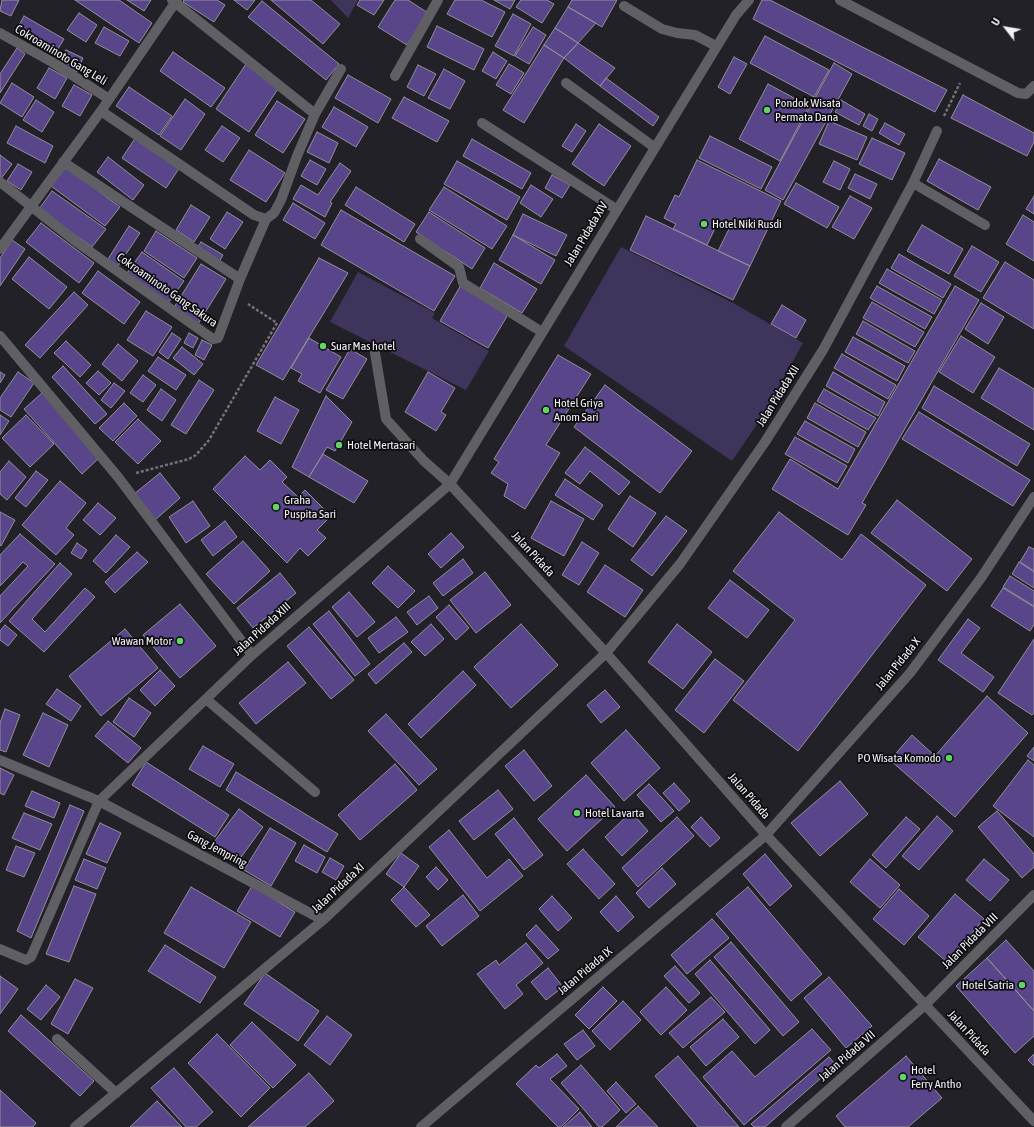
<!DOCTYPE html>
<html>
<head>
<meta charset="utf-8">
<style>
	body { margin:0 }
	#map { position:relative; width:1034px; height:1127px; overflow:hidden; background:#232128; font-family:"Asap Condensed",sans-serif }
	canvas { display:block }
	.north { position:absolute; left:986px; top:8px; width:40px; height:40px; -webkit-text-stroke:3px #0c0b0e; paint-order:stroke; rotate:301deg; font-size:11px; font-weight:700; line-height:16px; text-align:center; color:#f3f2f7 }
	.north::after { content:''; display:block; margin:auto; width:14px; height:18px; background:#f3f2f7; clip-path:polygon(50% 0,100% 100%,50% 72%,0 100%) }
</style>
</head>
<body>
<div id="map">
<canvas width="1034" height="1127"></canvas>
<div class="north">U</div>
</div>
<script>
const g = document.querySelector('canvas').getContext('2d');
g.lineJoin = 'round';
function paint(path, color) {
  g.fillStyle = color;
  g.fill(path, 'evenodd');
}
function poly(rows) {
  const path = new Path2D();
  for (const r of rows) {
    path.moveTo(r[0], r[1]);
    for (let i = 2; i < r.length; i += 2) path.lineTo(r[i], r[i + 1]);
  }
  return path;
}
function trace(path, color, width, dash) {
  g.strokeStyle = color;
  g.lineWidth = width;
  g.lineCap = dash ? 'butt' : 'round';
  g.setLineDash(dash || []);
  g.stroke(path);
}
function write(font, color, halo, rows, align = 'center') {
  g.font = font + ' "Asap Condensed",sans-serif';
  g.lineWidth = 3.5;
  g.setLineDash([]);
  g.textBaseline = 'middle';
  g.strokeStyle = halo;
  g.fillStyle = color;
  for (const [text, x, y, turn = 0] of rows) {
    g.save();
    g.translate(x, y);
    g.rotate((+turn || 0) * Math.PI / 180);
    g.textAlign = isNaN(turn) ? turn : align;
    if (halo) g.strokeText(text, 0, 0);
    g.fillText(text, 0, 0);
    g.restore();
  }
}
const green = poly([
	[331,0,358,0,348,18],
	[621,247,735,304,803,343,762,417,732,461,564,346],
	[358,272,435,313,432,318,489,351,466,390,330,322]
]);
const building = poly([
	[2,0,19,0,11,16,0,11,2,0],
	[75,0,119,0,152,23,139,43,75,0],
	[127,0,151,0,144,11,127,0],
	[184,0,217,0,225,5,214,22,183,2,184,0],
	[234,0,255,0,247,10,234,0],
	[271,0,311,0,340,24,323,44,271,0],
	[360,0,384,0,374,15,357,5,360,0],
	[395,0,408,0,428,13,407,45,378,27,395,0],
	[455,0,481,0,505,12,492,37,447,14,455,0],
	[494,0,515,0,510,9,494,0],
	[521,0,547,0,554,4,542,23,516,7,521,0],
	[572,0,617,0,602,27,568,7,572,0],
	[762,0,770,0,947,90,935,112,753,19,762,0],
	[262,1,339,64,326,80,248,17,262,1],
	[568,7,596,23,578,43,555,28,568,7],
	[79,13,97,25,86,42,67,30,79,13],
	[513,14,531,24,514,56,495,46,513,14],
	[24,16,64,39,55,54,16,31,24,16],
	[437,26,484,49,474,70,427,47,437,26],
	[104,27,129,41,120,56,95,43,104,27],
	[533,27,546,35,529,64,515,56,533,27],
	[555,28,578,43,564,58,544,45,555,28],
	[765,36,829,70,814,97,750,63,765,36],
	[578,43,615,68,600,86,564,58,578,43],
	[544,45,564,58,524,123,503,110,544,45],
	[17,48,25,54,0,93,0,74,17,48],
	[66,50,83,58,77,72,59,63,66,50],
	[173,52,225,88,211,107,160,71,173,52],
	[493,52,507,61,496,79,482,71,493,52],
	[734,57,747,64,730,94,718,87,734,57],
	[834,63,852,74,783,200,765,190,834,63],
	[246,64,280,86,249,132,216,109,246,64],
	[509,64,524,73,511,94,496,85,509,64],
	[418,65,436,74,424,96,407,87,418,65],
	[49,68,67,78,55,99,37,88,49,68],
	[444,69,465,81,450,109,428,98,444,69],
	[348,75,391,99,378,123,335,98,348,75],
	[606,78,659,117,653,126,600,86,606,78],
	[12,83,34,97,22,117,0,103,12,83],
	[768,84,809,106,780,161,739,139,768,84],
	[74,85,92,95,80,116,62,106,74,85],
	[129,87,172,116,159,135,116,106,129,87],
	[963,95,1034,133,1034,142,1027,156,951,118,963,95],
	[404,97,449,121,437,142,392,118,404,97],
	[185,99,205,114,181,150,160,136,185,99],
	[36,100,54,112,42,132,23,120,36,100],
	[841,100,865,114,859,125,835,112,841,100],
	[277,101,305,119,283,153,255,135,277,101],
	[334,107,368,127,356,147,322,127,334,107],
	[869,114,878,119,872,131,863,126,869,114],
	[829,121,867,137,857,160,819,144,829,121],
	[885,123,905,134,899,145,879,133,885,123],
	[576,124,586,131,572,152,562,146,576,124],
	[599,124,631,146,604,186,572,164,599,124],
	[16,126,53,146,45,163,7,143,16,126],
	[222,126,240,138,223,162,205,150,222,126],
	[317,132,338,143,329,163,307,152,317,132],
	[710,136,772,167,761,189,699,158,710,136],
	[136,137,180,167,166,188,122,158,136,137],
	[872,138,905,153,892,180,859,164,872,138],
	[472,139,531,173,522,189,463,156,472,139],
	[249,150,285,173,266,202,230,180,249,150],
	[0,155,12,164,0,180,0,155],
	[108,157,144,185,133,200,97,172,108,157],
	[939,159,991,187,978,210,927,181,939,159],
	[310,160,326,169,317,185,301,176,310,160],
	[697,160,781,201,750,266,718,251,731,225,719,220,707,245,673,229,676,224,664,218,675,195,679,197,697,160],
	[457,161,520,197,507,220,444,184,457,161],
	[834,161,850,169,840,190,823,182,834,161],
	[340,163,351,171,330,202,332,203,325,217,293,199,301,185,318,195,340,163],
	[18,164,32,172,21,190,7,181,18,164],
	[66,167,120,207,105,226,51,186,66,167],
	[855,174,877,184,870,199,848,188,855,174],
	[552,175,570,185,562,198,545,188,552,175],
	[796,183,839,207,827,228,784,204,796,183],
	[531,185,553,199,541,217,520,203,531,185],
	[356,187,415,224,404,242,345,205,356,187],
	[444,187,507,226,492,249,429,210,444,187],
	[52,191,106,229,92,247,39,209,52,191],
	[850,196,872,208,854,239,832,227,850,196],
	[1034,196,1034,214,1026,209,1034,196],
	[293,203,325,223,315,239,283,220,293,203],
	[191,205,210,217,194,242,176,230,191,205],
	[341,210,455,276,434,311,321,245,341,210],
	[227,212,243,222,225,249,210,239,227,212],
	[429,212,485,248,472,269,416,232,429,212],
	[523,214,567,235,556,256,513,235,523,214],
	[1023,215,1034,222,1034,261,1006,244,1023,215],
	[646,216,750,266,733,300,630,250,646,216],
	[41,223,94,263,79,283,26,242,41,223],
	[922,225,963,249,949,274,907,251,922,225],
	[129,226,140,233,118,266,108,259,129,226],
	[156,231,197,258,184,278,144,251,156,231],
	[513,235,555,260,541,284,499,260,513,235],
	[12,240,25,249,0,286,0,258,12,240],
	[201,242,223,255,219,262,197,248,201,242],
	[972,246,999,262,981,292,954,276,972,246],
	[142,252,184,281,168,303,127,273,142,252],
	[899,254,951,284,943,298,891,268,899,254],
	[29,257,67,287,49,309,12,279,29,257],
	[319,258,348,273,283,380,256,365,319,258],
	[1005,262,1034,280,1034,329,983,298,1005,262],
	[494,263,537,289,522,313,480,288,494,263],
	[201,264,226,279,198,324,173,309,201,264],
	[887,269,942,300,934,314,879,283,887,269],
	[98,271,140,302,124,324,82,293,98,271],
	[461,285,509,313,488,348,440,321,461,285],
	[877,286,932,317,925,329,870,298,877,286],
	[955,286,979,300,862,503,866,505,848,535,772,489,790,459,838,489,955,286],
	[74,292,88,305,40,358,25,345,74,292],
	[872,302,924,332,915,347,863,318,872,302],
	[981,303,1004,317,988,344,965,329,981,303],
	[782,305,806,320,796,338,771,324,782,305],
	[146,311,172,327,153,356,127,340,146,311],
	[863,321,915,351,908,363,856,334,863,321],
	[172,333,181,339,168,359,159,352,172,333],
	[189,333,198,338,193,348,184,343,189,333],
	[961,336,995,357,973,393,939,372,961,336],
	[853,337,905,366,897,381,845,352,853,337],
	[309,338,341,357,320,393,298,381,302,374,291,368,309,338],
	[202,340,212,345,204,360,195,355,202,340],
	[66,341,91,365,80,377,54,353,66,341],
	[118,344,138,361,122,381,102,364,118,344],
	[182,347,203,364,194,375,173,358,182,347],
	[350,349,367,359,343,399,326,390,350,349],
	[842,354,896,385,888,399,834,368,842,354],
	[558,355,591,374,546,445,560,453,525,509,504,496,508,484,491,473,499,462,494,459,558,355],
	[158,357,186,375,176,390,148,371,158,357],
	[63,366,107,414,95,424,52,377,63,366],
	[999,368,1034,389,1034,430,981,398,999,368],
	[98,371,111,383,99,395,86,383,98,371],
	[0,372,5,375,0,383,0,372],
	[18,372,34,383,11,417,0,410,0,398,18,372],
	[428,372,455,388,441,412,446,415,436,431,405,412,428,372],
	[833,372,885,402,878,416,826,386,833,372],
	[143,375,156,385,143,402,130,393,143,375],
	[199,380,214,390,186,434,171,425,199,380],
	[114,383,125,391,111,408,101,400,114,383],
	[605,385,692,451,660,493,574,427,605,385],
	[934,386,1030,444,1017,466,922,408,934,386],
	[161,389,176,400,162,421,147,410,161,389],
	[824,389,876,418,868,430,817,401,824,389],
	[42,393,100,457,82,474,24,409,42,393],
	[326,396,352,422,335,451,327,447,309,477,292,467,326,396],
	[275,397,299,410,281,444,257,431,275,397],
	[124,403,137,416,113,441,99,428,124,403],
	[815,403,866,432,858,447,807,418,815,403],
	[919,412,1030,480,1013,506,902,439,919,412],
	[0,415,9,421,0,435,0,415],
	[26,415,54,444,30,467,2,438,26,415],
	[138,419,161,441,138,464,115,442,138,419],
	[805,421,855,449,848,463,797,434,805,421],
	[795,437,847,466,837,483,785,454,795,437],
	[585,447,630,482,619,495,590,471,580,484,565,473,585,447],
	[323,454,368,481,354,503,309,477,323,454],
	[245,456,260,470,270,460,287,477,282,482,298,497,305,490,331,516,317,530,326,538,308,556,300,548,287,563,213,489,245,456],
	[9,461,26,477,7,500,0,494,0,472,9,461],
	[36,471,48,480,26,507,15,498,36,471],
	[160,473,180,498,155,520,134,494,160,473],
	[565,479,603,505,593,520,555,495,565,479],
	[60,481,86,503,66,528,74,535,56,555,22,525,60,481],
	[630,496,656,513,633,547,608,529,630,496],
	[897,500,972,559,947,591,871,533,897,500],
	[193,501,210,526,186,543,169,517,193,501],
	[551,501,584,519,564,556,531,538,551,501],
	[98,503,116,518,100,535,83,520,98,503],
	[0,512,15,520,1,546,0,545,0,512],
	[779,512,842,560,861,534,926,585,798,751,733,700,795,620,733,571,779,512],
	[666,516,687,531,652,576,631,560,666,516],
	[225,521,237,537,213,556,201,540,225,521],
	[451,533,464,547,441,568,428,554,451,533],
	[20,534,55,564,0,623,0,596,28,566,23,562,0,586,0,555,20,534],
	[116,535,130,547,106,573,93,561,116,535],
	[243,541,270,571,234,604,206,574,243,541],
	[582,542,599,553,579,585,562,575,582,542],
	[77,543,87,550,81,559,71,553,77,543],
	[1029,547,1034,549,1034,571,1020,562,1029,547],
	[137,552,148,562,115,593,105,582,137,552],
	[463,559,473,573,443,596,433,583,463,559],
	[1019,562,1034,572,1034,588,1012,574,1019,562],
	[60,563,72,574,32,619,45,632,85,588,95,597,44,652,9,621,60,563],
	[605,565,643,590,625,617,587,592,605,565],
	[388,566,415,591,398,608,372,583,388,566],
	[485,572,511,605,476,633,450,600,485,572],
	[280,573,296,593,253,628,237,608,280,573],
	[1010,576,1034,591,1034,606,1003,587,1010,576],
	[730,580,769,610,747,638,708,608,730,580],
	[1003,588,1034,607,1034,624,1030,631,991,606,1003,588],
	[349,592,375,622,357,637,332,607,349,592],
	[429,596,438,608,417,625,407,612,429,596],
	[180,604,216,646,180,678,143,635,180,604],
	[449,605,469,628,456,640,436,617,449,605],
	[329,611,370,664,355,676,313,624,329,611],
	[396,617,408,632,379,653,368,638,396,617],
	[968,619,980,628,961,653,994,677,983,692,938,660,968,619],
	[431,624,444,639,425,656,411,642,431,624],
	[521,624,558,665,511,708,474,667,521,624],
	[677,624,712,652,683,689,648,662,677,624],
	[5,625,17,635,8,646,0,640,0,631,5,625],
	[309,627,354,680,331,699,287,646,309,627],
	[125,629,158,668,101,716,69,676,125,629],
	[1034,639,1034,713,1032,715,998,693,1034,639],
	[404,643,412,652,376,684,368,674,404,643],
	[715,659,744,681,704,733,675,710,715,659],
	[288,662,306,683,256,724,239,703,288,662],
	[160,670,175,686,155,706,140,690,160,670],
	[463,671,476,685,421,738,408,724,463,671],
	[57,689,81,706,71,721,46,704,57,689],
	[605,690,620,707,601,723,587,705,605,690],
	[987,696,1028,733,955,817,890,760,912,735,935,756,987,696],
	[129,698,151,713,134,737,113,722,129,698],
	[5,709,20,715,6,752,0,750,0,723,5,709],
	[43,713,68,725,49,767,23,755,43,713],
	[386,714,437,769,419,785,368,731,386,714],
	[108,721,141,748,128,763,95,736,108,721],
	[626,730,660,768,624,801,591,763,626,730],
	[203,746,234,764,220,787,189,769,203,746],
	[1034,747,1034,761,1027,756,1034,747],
	[524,750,552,786,534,801,505,766,524,750],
	[1028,760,1034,765,1034,837,993,806,1028,760],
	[146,762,229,815,215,837,132,785,146,762],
	[395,764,417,790,360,840,338,815,395,764],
	[0,768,14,775,4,795,0,793,0,768],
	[236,772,338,834,327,852,226,790,236,772],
	[586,775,615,807,567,851,538,819,586,775],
	[840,781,868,814,820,856,791,823,840,781],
	[674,783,690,801,679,811,663,793,674,783],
	[649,784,674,811,661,822,637,795,649,784],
	[498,790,513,809,474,840,459,821,498,790],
	[32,791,60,803,54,818,25,806,32,791],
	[70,805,84,811,31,938,17,931,70,805],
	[239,809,263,827,236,864,211,846,239,809],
	[997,811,1034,854,1034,867,1022,878,978,827,997,811],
	[631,812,648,831,622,856,605,837,631,812],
	[24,813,52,824,40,850,12,838,24,813],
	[937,816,953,831,919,870,902,856,937,816],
	[677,817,694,836,638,887,622,868,677,817],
	[701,817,720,838,710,847,691,827,701,817],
	[906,817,920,829,886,868,872,855,906,817],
	[514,818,543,855,524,870,495,834,514,818],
	[100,823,121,833,107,863,86,854,100,823],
	[270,828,296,843,271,886,244,870,270,828],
	[449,830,487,878,509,859,523,876,480,911,429,847,449,830],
	[304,845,325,857,317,873,295,861,304,845],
	[16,846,35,853,24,877,6,870,16,846],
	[583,849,615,884,599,899,567,864,583,849],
	[401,853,419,866,404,887,386,874,401,853],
	[765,854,792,886,770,906,743,874,765,854],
	[330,858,344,866,336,880,322,872,330,858],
	[84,859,106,868,97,889,75,880,84,859],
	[870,859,900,885,880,908,850,882,870,859],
	[984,859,1009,880,990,901,966,880,984,859],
	[436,867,448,880,438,890,426,877,436,867],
	[662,868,676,884,649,908,636,893,662,868],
	[74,886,96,894,69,962,46,954,74,886],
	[252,886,295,912,280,937,237,911,252,886],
	[191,887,251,922,224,968,164,933,191,887],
	[404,887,430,915,416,927,391,900,404,887],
	[748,887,822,974,791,1001,716,914,748,887],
	[899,889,929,916,904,945,873,919,899,889],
	[955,894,984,919,947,962,918,937,955,894],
	[463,895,479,916,442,946,426,926,463,895],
	[552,896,572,918,558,931,539,909,552,896],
	[616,896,634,917,618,932,600,912,616,896],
	[712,919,729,938,687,974,671,955,712,919],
	[536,925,559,950,548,959,526,935,536,925],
	[1006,940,1034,971,1034,1011,987,958,1006,940],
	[731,942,799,1022,783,1036,714,957,731,942],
	[526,943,543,963,516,985,523,994,505,1009,477,974,496,960,499,965,526,943],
	[165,945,216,977,200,1003,148,971,165,945],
	[987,958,1034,1011,1034,1036,1015,1053,956,986,987,958],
	[710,960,770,1030,755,1044,695,974,710,960],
	[675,966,700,993,689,1003,664,976,675,966],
	[548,968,563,987,546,1000,531,982,548,968],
	[265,973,319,1011,298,1041,244,1004,265,973],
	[0,976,18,989,0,1014,0,976],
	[829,977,872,1026,846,1048,804,998,829,977],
	[75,979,93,988,68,1034,51,1024,75,979],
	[46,985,60,997,41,1020,27,1009,46,985],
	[603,987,617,1001,589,1029,575,1015,603,987],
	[666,987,687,1010,661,1035,640,1012,666,987],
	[711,997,725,1012,683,1048,669,1033,711,997],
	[623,1001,641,1020,610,1050,592,1031,623,1001],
	[21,1015,94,1081,80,1096,8,1031,21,1015],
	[327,1016,352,1035,330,1065,304,1045,327,1016],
	[723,1019,739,1037,706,1066,690,1047,723,1019],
	[252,1022,296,1065,273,1088,230,1045,252,1022],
	[812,1029,831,1050,744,1125,703,1077,732,1051,755,1077,812,1029],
	[583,1030,595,1046,577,1060,564,1044,583,1030],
	[217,1034,270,1088,241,1117,188,1063,217,1034],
	[557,1054,567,1066,550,1079,579,1109,561,1127,558,1127,516,1084,536,1065,539,1068,557,1054],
	[1034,1054,1034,1066,1028,1060,1034,1054],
	[678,1056,739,1127,698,1127,655,1076,678,1056],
	[906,1056,942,1098,908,1127,845,1127,836,1116,906,1056],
	[829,1057,836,1065,765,1127,754,1127,751,1124,829,1057],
	[581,1065,620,1110,602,1127,599,1127,561,1083,581,1065],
	[174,1068,213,1112,196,1127,186,1127,151,1088,174,1068],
	[309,1073,334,1101,305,1127,248,1127,309,1073],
	[616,1082,636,1104,626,1113,607,1091,616,1082],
	[0,1090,36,1123,33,1127,0,1127,0,1090],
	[157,1101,182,1127,130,1127,157,1101],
	[638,1106,658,1127,616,1127,638,1106],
	[580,1112,592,1127,563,1127,580,1112]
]);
const path = poly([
	[944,116,960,83],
	[136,473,189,459,196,455,209,440,277,323,248,304]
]);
const lane = poly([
	[840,0,1018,93,1026,94,1034,86],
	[624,6,662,29,677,33,695,35,716,46],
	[566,83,654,147],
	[482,123,616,209],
	[913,183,985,225],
	[420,239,459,267,463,283,542,332],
	[450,484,736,15,749,0]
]);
const street = poly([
	[172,0,315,114],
	[0,33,52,62,109,99],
	[395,76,438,0],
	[101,111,254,215,266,219,274,213,281,200,297,156,315,114,341,69],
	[63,162,240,279],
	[0,182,78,243,213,339,218,338,240,279,266,219],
	[0,249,101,111,177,0],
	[0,336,118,477,252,655],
	[375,353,386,419,424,461,450,484,606,653,766,835,1034,1121],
	[206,699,315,792],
	[0,760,99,801,323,920],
	[0,949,26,960,31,957,99,801,252,655,450,484],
	[57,1039,116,1093],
	[75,1127,323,920,606,653,680,564,765,442,823,350,913,183,937,131],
	[421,1127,766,835,910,673,981,578,1034,497],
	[786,1127,925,1005,1034,895]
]);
const markers = [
	[767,110,4,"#62d469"],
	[704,224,4,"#62d469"],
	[323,346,4,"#62d469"],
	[546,410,4,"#62d469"],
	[339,445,4,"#62d469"],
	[276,507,4,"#62d469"],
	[180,641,4,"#62d469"],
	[949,758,4,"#62d469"],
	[577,813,4,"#62d469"],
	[1022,985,4,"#62d469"],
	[903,1077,4,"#62d469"]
];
const streetNames = [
	["Cokroaminoto Gang Leli",61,55,31],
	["Jalan Pidada XIV",586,234,-59],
	["Cokroaminoto Gang Sakura",167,290,35],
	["Jalan Pidada XII",778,396,-58],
	["Jalan Pidada",533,554,47],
	["Jalan Pidada XIII",262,629,-42],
	["Jalan Pidada X",898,664,-51],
	["Jalan Pidada",749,796,49],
	["Gang Jempring",217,849,28],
	["Jalan Pidada XI",338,888,-43],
	["Jalan Pidada VIII",970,941,-45],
	["Jalan Pidada IX",585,971,-40],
	["Jalan Pidada",969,1033,47],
	["Jalan Pidada VII",847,1056,-41]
];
const poiNames = [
	["Pondok Wisata",775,103],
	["Permata Dana",775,117],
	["Hotel Niki Rusdi",712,224],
	["Suar Mas hotel",331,346],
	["Hotel Griya",554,403],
	["Anom Sari",554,417],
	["Hotel Mertasari",347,445],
	["Graha",284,500],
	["Puspita Sari",284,514],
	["Wawan Motor",172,641,"right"],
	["PO Wisata Komodo",941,758,"right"],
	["Hotel Lavarta",585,813],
	["Hotel Satria",1014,985,"right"],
	["Hotel",911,1070],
	["Ferry Antho",911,1084]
];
paint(green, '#3f345c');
paint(building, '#59458a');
trace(building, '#918f98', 1);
trace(path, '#747279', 2.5, [3, 2]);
trace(lane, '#605f63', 10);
trace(street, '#605f63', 10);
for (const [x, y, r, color] of markers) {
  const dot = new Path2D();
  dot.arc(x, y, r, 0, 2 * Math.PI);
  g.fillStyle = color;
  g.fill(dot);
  trace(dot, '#0c0b0e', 1.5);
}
write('12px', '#f3f2f7', '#0c0b0e', streetNames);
write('12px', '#f3f2f7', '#0c0b0e', poiNames, 'left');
</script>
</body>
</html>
